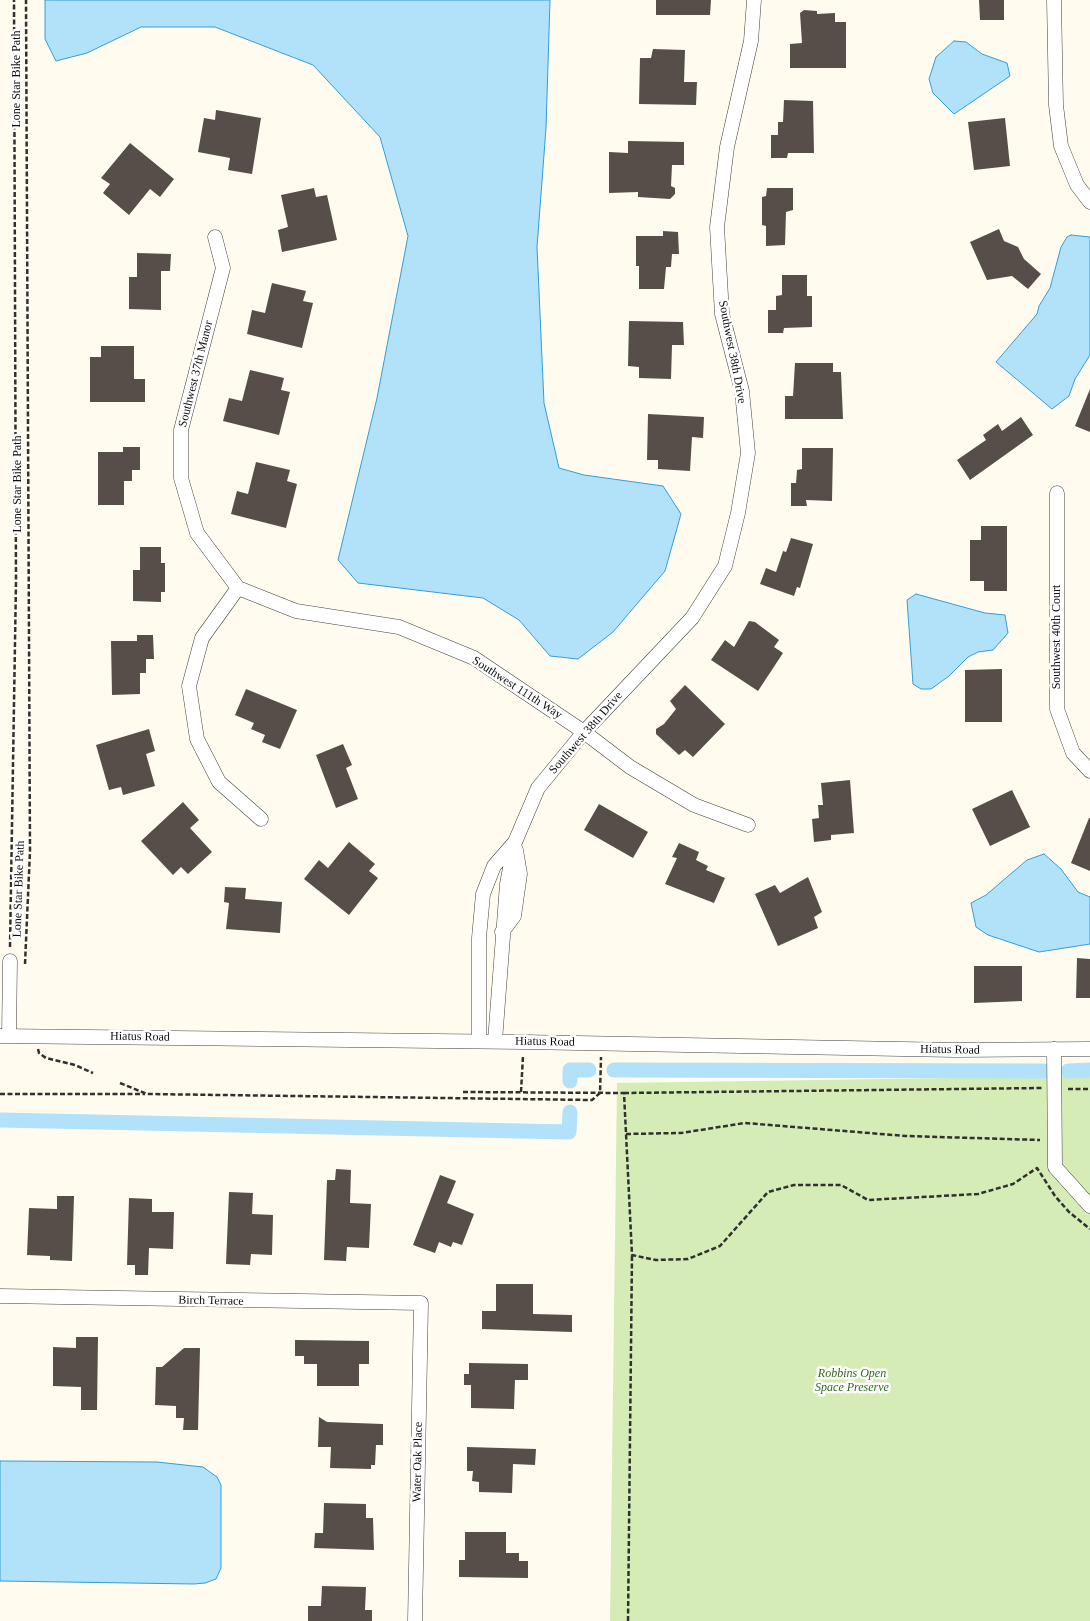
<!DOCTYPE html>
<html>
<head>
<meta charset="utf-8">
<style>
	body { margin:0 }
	canvas { display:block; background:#fffbef }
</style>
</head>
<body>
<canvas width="1090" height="1621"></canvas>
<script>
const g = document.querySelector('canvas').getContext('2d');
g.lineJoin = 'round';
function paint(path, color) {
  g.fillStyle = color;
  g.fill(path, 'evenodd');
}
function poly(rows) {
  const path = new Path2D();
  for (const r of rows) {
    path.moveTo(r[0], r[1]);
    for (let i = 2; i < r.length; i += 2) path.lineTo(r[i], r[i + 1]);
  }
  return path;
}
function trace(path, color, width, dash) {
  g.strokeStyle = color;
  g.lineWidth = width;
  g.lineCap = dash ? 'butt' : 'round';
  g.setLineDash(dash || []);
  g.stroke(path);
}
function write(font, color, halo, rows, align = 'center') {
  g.font = font + ' Georgia,serif';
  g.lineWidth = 5;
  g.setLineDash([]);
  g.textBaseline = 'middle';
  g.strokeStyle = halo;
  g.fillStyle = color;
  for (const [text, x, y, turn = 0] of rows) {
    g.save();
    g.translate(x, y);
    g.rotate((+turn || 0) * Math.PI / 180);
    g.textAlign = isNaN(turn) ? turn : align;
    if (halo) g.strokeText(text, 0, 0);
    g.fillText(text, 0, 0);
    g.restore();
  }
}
const green = poly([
	[1090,1076,1090,1621,610,1621,617,1083]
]);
const water = poly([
	[45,0,550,0,546,128,537,247,544,403,559,468,584,475,663,486,681,514,665,571,613,632,578,659,550,656,519,620,483,598,358,583,338,560,377,398,408,236,380,137,313,65,215,27,141,27,87,53,56,61,45,39,45,0],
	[954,41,966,42,982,54,1007,63,1010,76,954,114,933,93,929,79,936,57,954,41],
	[1071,235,1090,237,1090,355,1075,379,1069,396,1052,409,996,362,1037,314,1039,306,1050,288,1061,247,1067,237,1071,235],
	[916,594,985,613,1005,615,1008,633,993,650,978,652,968,657,949,676,931,689,921,689,913,684,907,600,916,594],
	[1044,854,1061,869,1078,892,1090,897,1090,944,1039,952,988,935,976,927,971,903,986,895,1027,860,1044,854],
	[0,1461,157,1462,203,1467,217,1477,221,1485,221,1568,216,1579,205,1583,194,1584,0,1581,0,1461]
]);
const canal = poly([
	[614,1070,1044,1071],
	[1068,1071,1090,1070],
	[570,1081,570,1070,589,1070],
	[0,1120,569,1132,570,1112]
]);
const building = poly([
	[656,0,711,0,710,15,656,15],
	[979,0,1004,0,1004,20,980,20],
	[804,10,817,11,817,14,835,13,835,22,846,22,846,68,790,68,790,44,802,43,800,13],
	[653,49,685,50,684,82,697,82,696,105,639,104,640,58,651,58],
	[784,100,813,101,814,153,788,153,787,158,771,158,771,135,778,135,778,122,783,122],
	[216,110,261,118,252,174,228,170,230,158,198,152,204,118,215,120],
	[1005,118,1010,166,974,170,968,122],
	[628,141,684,142,684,165,672,165,671,186,675,188,675,194,670,199,638,197,638,192,609,193,609,152,628,153],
	[130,143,174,179,160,197,150,189,129,215,103,193,110,184,101,178],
	[314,188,316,197,327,195,337,240,282,252,278,230,288,227,281,195],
	[767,188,793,188,793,210,786,212,785,245,766,246,766,226,762,225,762,197,766,196],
	[999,229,1004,241,1018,247,1024,259,1041,274,1028,289,1012,276,987,280,970,242],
	[663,231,678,232,679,254,672,254,671,267,666,267,664,289,639,289,639,266,636,266,636,236,663,236],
	[137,253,171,254,170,271,161,271,161,310,129,309,129,277,137,277],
	[782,275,807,275,807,296,812,296,812,327,784,328,783,333,768,333,768,310,776,310,776,296,782,295],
	[272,283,306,291,303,301,313,303,302,348,247,334,252,310,265,313],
	[629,321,683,322,684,345,672,345,671,379,639,378,639,367,628,366],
	[101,346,134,346,134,379,145,379,145,402,90,402,90,357,101,357],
	[795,363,833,363,833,372,841,372,843,419,785,419,785,396,793,396],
	[250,370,284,378,281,390,290,392,279,435,223,421,229,398,242,401],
	[1090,389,1090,432,1075,426],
	[648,414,704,417,703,438,692,437,690,471,658,469,658,460,647,460],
	[1021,417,1033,435,970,480,957,460,986,440,983,435,998,424,1002,431],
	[123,447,140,447,140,470,132,470,132,481,124,481,124,505,98,505,98,452,123,452],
	[802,448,833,448,832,501,806,500,807,506,791,506,791,483,796,483,797,470,802,469],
	[256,462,290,470,287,481,297,484,286,528,231,514,237,491,248,494],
	[981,526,1007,526,1007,591,984,591,984,581,970,581,970,540,981,540],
	[791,538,813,544,800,588,797,587,794,596,760,584,766,568,776,572,783,551,786,552],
	[140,547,161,547,161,563,165,563,165,592,161,592,161,602,133,601,133,570,140,570],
	[749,621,755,622,779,640,774,647,783,653,758,691,711,660,725,640,734,647],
	[137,635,153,635,154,659,146,659,146,673,140,673,140,694,112,695,111,641,137,641],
	[1002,669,1002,722,965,722,965,670],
	[685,685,725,724,693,757,685,750,679,755,656,734,656,729,664,724,676,709,670,701],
	[246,689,297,710,280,749,262,742,265,735,251,729,254,723,235,715],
	[149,729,155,751,146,754,155,786,123,795,121,787,109,790,96,745],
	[343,744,352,765,346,768,358,799,336,808,316,755],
	[850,780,854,833,831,835,831,840,814,842,812,819,819,818,818,805,823,805,821,783],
	[1012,790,1030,827,990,846,972,809],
	[183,802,199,820,190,828,212,852,188,874,181,867,173,875,141,841],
	[599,804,648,832,633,858,584,830],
	[1089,818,1090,818,1090,871,1071,863],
	[349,842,375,864,369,871,378,878,349,915,304,879,319,860,328,868],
	[679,843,699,852,696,860,708,866,706,870,725,878,714,903,665,884,677,858,672,857],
	[808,877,822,912,814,917,818,928,778,946,755,894,775,885,780,893],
	[225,887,246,888,245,899,282,902,280,933,226,929,229,903,224,902],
	[1077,958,1090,959,1090,998,1076,998],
	[974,966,1022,966,1022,1001,974,1003],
	[336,1169,351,1170,350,1203,371,1204,369,1248,347,1247,346,1261,324,1260,327,1180,335,1180],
	[440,1175,456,1181,447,1203,474,1214,462,1245,453,1242,451,1247,439,1242,435,1253,413,1245],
	[229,1192,253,1193,252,1214,273,1215,272,1255,251,1254,250,1265,226,1264],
	[57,1196,74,1196,72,1261,50,1260,50,1256,27,1255,29,1208,57,1209],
	[129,1198,152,1199,152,1212,174,1212,173,1249,149,1248,148,1275,135,1275,135,1265,127,1265],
	[496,1284,533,1284,533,1314,572,1315,572,1332,482,1329,482,1311,496,1311],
	[76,1337,98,1337,97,1410,81,1410,81,1387,53,1386,53,1347,76,1348],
	[295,1340,369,1341,369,1364,359,1364,359,1386,317,1386,317,1364,304,1364,304,1356,295,1356],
	[184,1348,200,1348,198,1430,183,1430,184,1418,176,1418,176,1406,155,1405,156,1367,162,1367],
	[469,1363,528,1364,528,1380,515,1380,514,1409,471,1408,471,1385,464,1385,464,1374,469,1374],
	[319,1417,327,1422,383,1424,383,1445,376,1445,375,1465,371,1465,371,1469,330,1468,331,1447,318,1447],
	[467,1447,536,1449,535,1465,513,1464,512,1493,479,1492,479,1482,472,1481,473,1471,467,1471],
	[324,1503,366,1504,366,1518,373,1518,374,1550,314,1548,315,1533,323,1533],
	[465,1532,506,1532,506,1553,519,1553,519,1561,528,1561,528,1578,459,1577,459,1560,465,1560],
	[322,1586,366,1587,365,1610,372,1610,372,1621,308,1621,308,1606,321,1606]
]);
const path = poly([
	[10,947,16,582,14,0],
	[25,964,30,851,26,0],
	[38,1049,39,1053,46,1058,75,1065,93,1073],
	[120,1083,147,1094,592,1100,600,1093,601,1057],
	[1068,1089,1090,1089],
	[463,1092,624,1093,632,1255,656,1260,688,1259,720,1246,768,1192,794,1185,841,1185,868,1200,978,1194,1013,1184,1037,1168,1055,1196,1069,1212,1090,1229],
	[521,1092,523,1056],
	[624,1093,1042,1088],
	[0,1094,145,1094],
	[626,1134,681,1133,745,1123,906,1136,1040,1140],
	[628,1621,632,1255]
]);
const minor = poly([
	[1054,0,1056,105,1061,146,1077,185,1090,202],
	[215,237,223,268,181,430,181,478,197,533,238,588],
	[1057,493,1057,709,1073,753,1090,771],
	[238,588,296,611,399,627,474,658,584,732,630,767,694,805,748,825],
	[238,588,202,638,189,686,197,739,219,782,261,819],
	[502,932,514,916,520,874,516,850],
	[0,1036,523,1042,955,1050,1090,1049],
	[9,1036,10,961],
	[479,1041,479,938,483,894,494,866,514,843],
	[495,1041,507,884,515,842,538,788,584,732,692,618,725,566,738,513,748,453,742,391,722,314,717,227,727,147,751,41,754,0],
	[1054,1049,1055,1167,1090,1206],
	[0,1296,421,1303,415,1621]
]);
const streetNames = [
	["Lone Star Bike Path",17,79,-90],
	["Southwest 38th Drive",732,352,79],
	["Southwest 37th Manor",196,374,-76],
	["Lone Star Bike Path",18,484,-90],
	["Southwest 40th Court",1057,637,-90],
	["Southwest 111th Way",517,688,33],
	["Southwest 38th Drive",586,733,-49],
	["Lone Star Bike Path",19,889,-88],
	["Hiatus Road",140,1037,1],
	["Hiatus Road",545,1042,1],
	["Hiatus Road",950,1050,1],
	["Birch Terrace",211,1301,1],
	["Water Oak Place",418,1462,-89]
];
const parkNames = [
	["Robbins Open",852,1374],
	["Space Preserve",852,1388]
];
paint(green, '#d5ecb6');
paint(water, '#b1e2f9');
trace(water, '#349dd4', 1);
trace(canal, '#b1e2f9', 15);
paint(building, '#574e4a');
trace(minor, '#414141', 15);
trace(path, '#303030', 2.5, [5, 2.5]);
trace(minor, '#fff', 14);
write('12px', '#0e0e0e', '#fff', streetNames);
write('italic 12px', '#2f691b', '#fff', parkNames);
</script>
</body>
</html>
